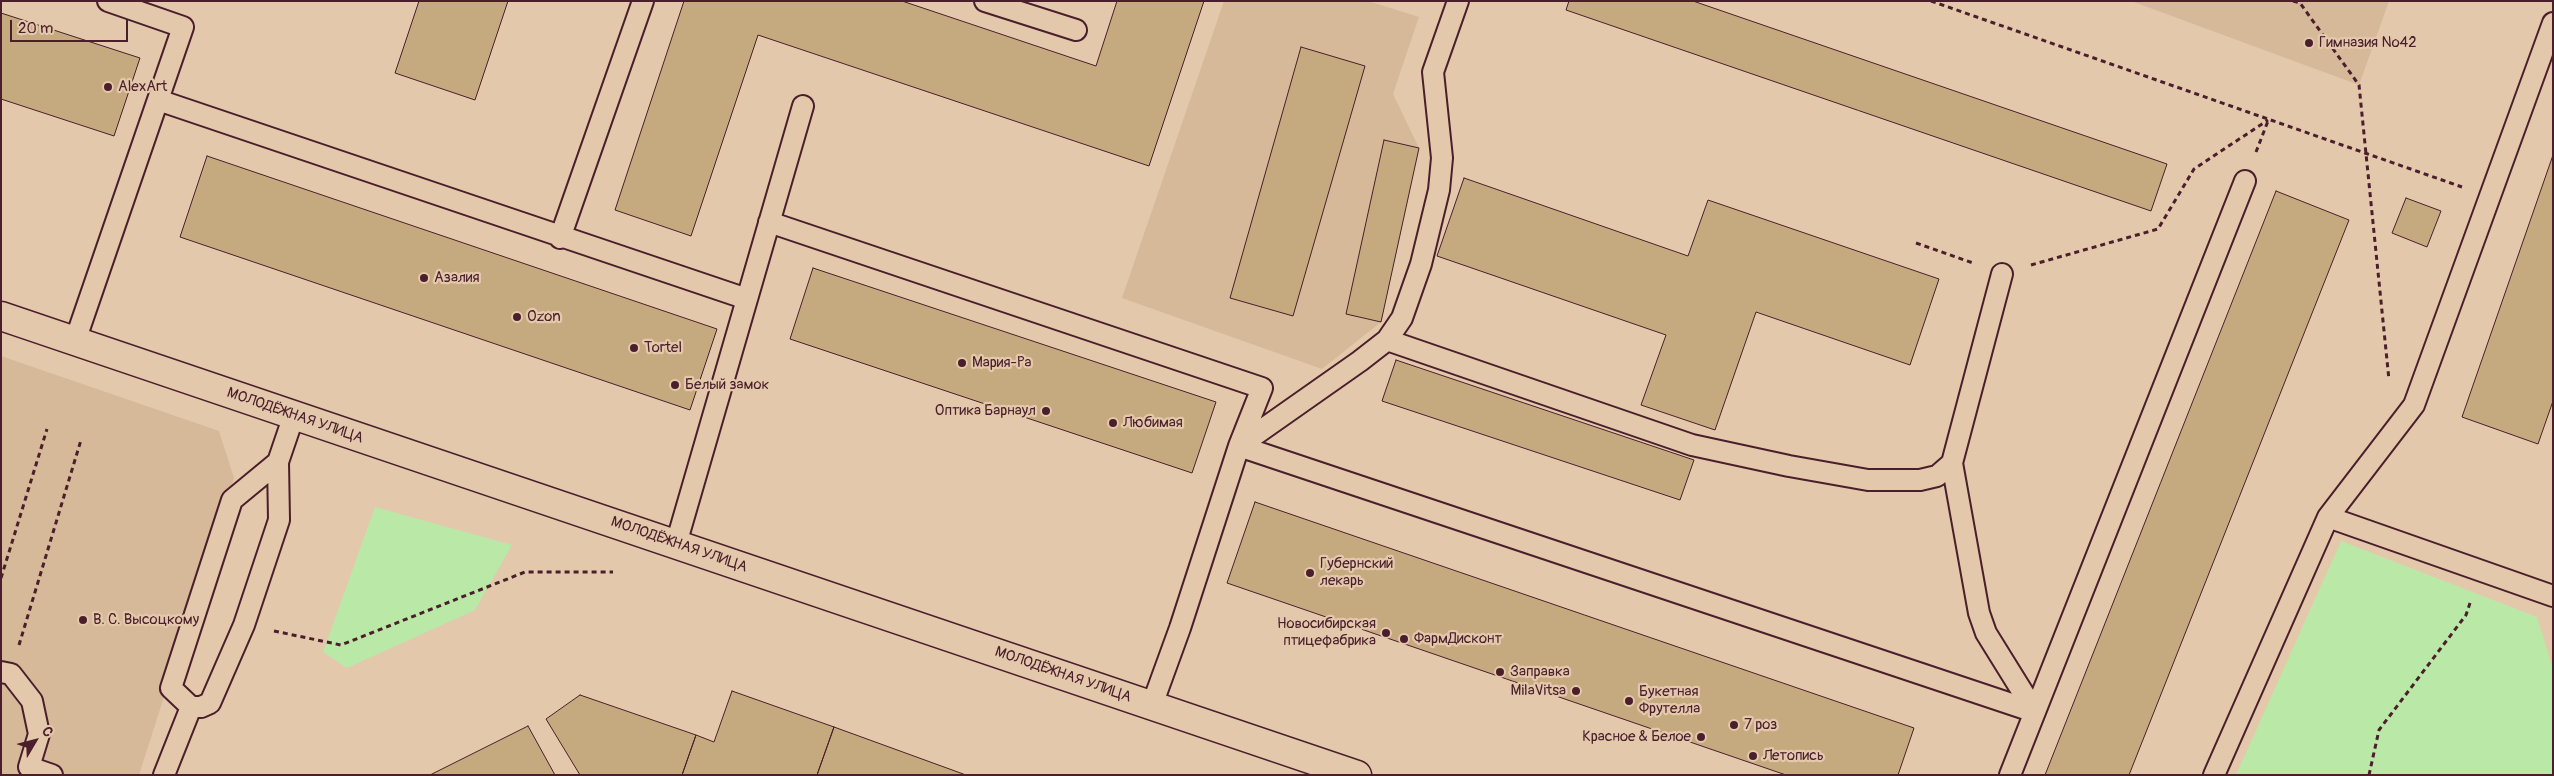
<!DOCTYPE html>
<html>
<head>
<meta charset="utf-8">
<style>
	body { margin:0 }
	#map { position:relative; width:2554px; height:776px; overflow:hidden; background:#e4c8ac; font-family:Pangolin,sans-serif }
	canvas { display:block }
	.frame { position:absolute; inset:0; border:2px solid #4a1f2b; pointer-events:none }
	.north { position:absolute; left:10px; top:716px; width:50px; height:50px; -webkit-text-stroke:4px #e4c8ac; paint-order:stroke; rotate:53deg; font-size:14px; font-weight:700; line-height:20px; text-align:center; color:#4a1f2b }
	.north::after { content:''; display:block; margin:auto; width:18px; height:22px; background:#4a1f2b; clip-path:polygon(50% 0,100% 100%,50% 72%,0 100%) }
	.scale { position:absolute; left:10px; top:20px; width:118px; height:22px; box-sizing:border-box; border:2px solid #4a1f2b; border-top:0; padding-left:6px; font-size:15px; line-height:18px; white-space:nowrap; color:#4a1f2b; -webkit-text-stroke:4px #e4c8ac; paint-order:stroke }
</style>
</head>
<body>
<div id="map">
<canvas width="2554" height="776"></canvas>
<div class="frame"></div>
<div class="north">С</div>
<div class="scale">20 m</div>
</div>
<script>
const g = document.querySelector('canvas').getContext('2d');
g.lineJoin = 'round';
function paint(path, color) {
  g.fillStyle = color;
  g.fill(path, 'evenodd');
}
function poly(rows) {
  const path = new Path2D();
  for (const r of rows) {
    path.moveTo(r[0], r[1]);
    for (let i = 2; i < r.length; i += 2) path.lineTo(r[i], r[i + 1]);
  }
  return path;
}
function trace(path, color, width, dash) {
  g.strokeStyle = color;
  g.lineWidth = width;
  g.lineCap = dash ? 'butt' : 'round';
  g.setLineDash(dash || []);
  g.stroke(path);
}
function write(font, color, halo, rows, align = 'center') {
  g.font = font + ' Pangolin,sans-serif';
  g.lineWidth = 4.5;
  g.setLineDash([]);
  g.textBaseline = 'middle';
  g.strokeStyle = halo;
  g.fillStyle = color;
  for (const [text, x, y, turn = 0] of rows) {
    g.save();
    g.translate(x, y);
    g.rotate((+turn || 0) * Math.PI / 180);
    g.textAlign = isNaN(turn) ? turn : align;
    if (halo) g.strokeText(text, 0, 0);
    g.fillText(text, 0, 0);
    g.restore();
  }
}
const built = poly([
	[1224,1,1368,1,1419,17,1393,94,1419,148,1381,322,1322,369,1122,298],
	[2131,1,2389,1,2359,85],
	[1,356,219,431,234,478,139,775,1,775]
]);
const green = poly([
	[375,507,512,545,475,610,347,668,323,652],
	[2341,541,2537,617,2553,669,2553,775,2236,775]
]);
const building = poly([
	[419,1,508,1,475,100,395,73,419,1],
	[684,1,902,1,1096,66,1117,1,1204,1,1149,166,758,35,691,236,615,210,684,1],
	[1569,1,1693,1,2167,164,2151,211,1566,10,1569,1],
	[1,13,140,58,114,136,1,99,1,13],
	[1301,47,1365,66,1293,316,1230,298,1301,47],
	[1384,140,1419,148,1381,322,1346,314,1384,140],
	[2553,155,2553,401,2538,444,2462,417,2553,155],
	[207,156,717,329,690,410,180,237,207,156],
	[1464,178,1688,256,1708,200,1939,279,1910,365,1756,312,1715,430,1641,405,1666,335,1437,256,1464,178],
	[2276,191,2349,220,2129,775,2045,775,2276,191],
	[2406,198,2441,211,2427,247,2392,233,2406,198],
	[813,268,1216,402,1192,473,790,339,813,268],
	[1396,360,1694,460,1680,500,1382,401,1396,360],
	[1255,502,1914,728,1898,775,1786,775,1227,583,1255,502],
	[732,691,834,727,817,775,682,775,696,735,714,742,732,691],
	[580,695,696,735,682,775,580,775,546,719,580,695],
	[528,726,555,775,430,775,528,726],
	[834,727,966,775,817,775,834,727]
]);
const path = poly([
	[1931,1,2462,187],
	[2293,1,2300,3,2359,85,2389,380],
	[2256,152,2268,121],
	[1916,243,1973,263],
	[2031,265,2158,229,2194,169,2268,120],
	[1,578,47,429],
	[274,631,341,645,525,572,613,572],
	[19,645,81,440],
	[2369,775,2379,730,2466,615,2471,600]
]);
const service = poly([
	[985,1,1076,30],
	[158,100,747,299],
	[769,222,1262,388,1239,446,2035,712],
	[560,238,643,1],
	[1387,340,1692,445,1789,466,1868,480,1920,480,1937,476,1952,463,2002,274],
	[75,341,183,27,108,1],
	[1952,463,1979,613,1986,633,2035,712],
	[2328,517,2553,596],
	[676,544,803,106],
	[1,672,11,674,32,701,39,734,29,767,52,775],
	[1152,705,1180,628,1239,446,1360,361,1387,340,1402,318,1421,264,1439,190,1442,158,1433,72,1458,1],
	[191,707,171,688,232,500,278,462],
	[164,775,191,707,201,707,210,703,244,625,279,520,278,462,294,415],
	[2010,775,2245,181],
	[2214,775,2328,517,2414,405,2553,23]
]);
const tertiary = poly([
	[1,316,1357,775]
]);
const markers = [
	[2309,43,5,"#4a1f2b"],
	[108,87,5,"#4a1f2b"],
	[424,278,5,"#4a1f2b"],
	[517,317,5,"#4a1f2b"],
	[634,348,5,"#4a1f2b"],
	[962,363,5,"#4a1f2b"],
	[675,385,5,"#4a1f2b"],
	[1046,411,5,"#4a1f2b"],
	[1113,423,5,"#4a1f2b"],
	[1310,573,5,"#4a1f2b"],
	[83,620,5,"#4a1f2b"],
	[1386,633,5,"#4a1f2b"],
	[1404,639,5,"#4a1f2b"],
	[1500,672,5,"#4a1f2b"],
	[1576,691,5,"#4a1f2b"],
	[1629,701,5,"#4a1f2b"],
	[1734,725,5,"#4a1f2b"],
	[1701,737,5,"#4a1f2b"],
	[1753,756,5,"#4a1f2b"]
];
const poiNames = [
	["Гимназия №42",2319,43],
	["AlexArt",118,87],
	["Азалия",434,278],
	["Ozon",527,317],
	["Tortel",644,348],
	["Мария-Ра",972,363],
	["Белый замок",685,385],
	["Оптика Барнаул",1036,411,"right"],
	["Любимая",1123,423],
	["Губернский",1320,564],
	["лекарь",1320,581],
	["В. С. Высоцкому",93,620],
	["Новосибирская",1376,624,"right"],
	["птицефабрика",1376,641,"right"],
	["ФармДисконт",1414,639],
	["Заправка",1510,672],
	["MilaVitsa",1566,691,"right"],
	["Букетная",1639,692],
	["Фрутелла",1639,709],
	["7 роз",1744,725],
	["Красное & Белое",1691,737,"right"],
	["Летопись",1763,756]
];
const streetNames = [
	["МОЛОДЁЖНАЯ УЛИЦА",295,416,19],
	["МОЛОДЁЖНАЯ УЛИЦА",679,545,19],
	["МОЛОДЁЖНАЯ УЛИЦА",1063,675,19]
];
paint(built, '#d5b999');
paint(green, '#bae8a7');
paint(building, '#c5a97f');
trace(building, '#4a1f2b', 1);
trace(service, '#4a1f2b', 24);
trace(tertiary, '#4a1f2b', 31);
trace(path, '#4a1f2b', 3, [5, 4]);
trace(service, '#e4c8ac', 20);
trace(tertiary, '#e4c8ac', 28);
for (const [x, y, r, color] of markers) {
  const dot = new Path2D();
  dot.arc(x, y, r, 0, 2 * Math.PI);
  g.fillStyle = color;
  g.fill(dot);
  trace(dot, '#e4c8ac', 2);
}
write('15px', '#4a1f2b', '#e4c8ac', poiNames, 'left');
write('15px', '#4a1f2b', '#e4c8ac', streetNames);
</script>
</body>
</html>
